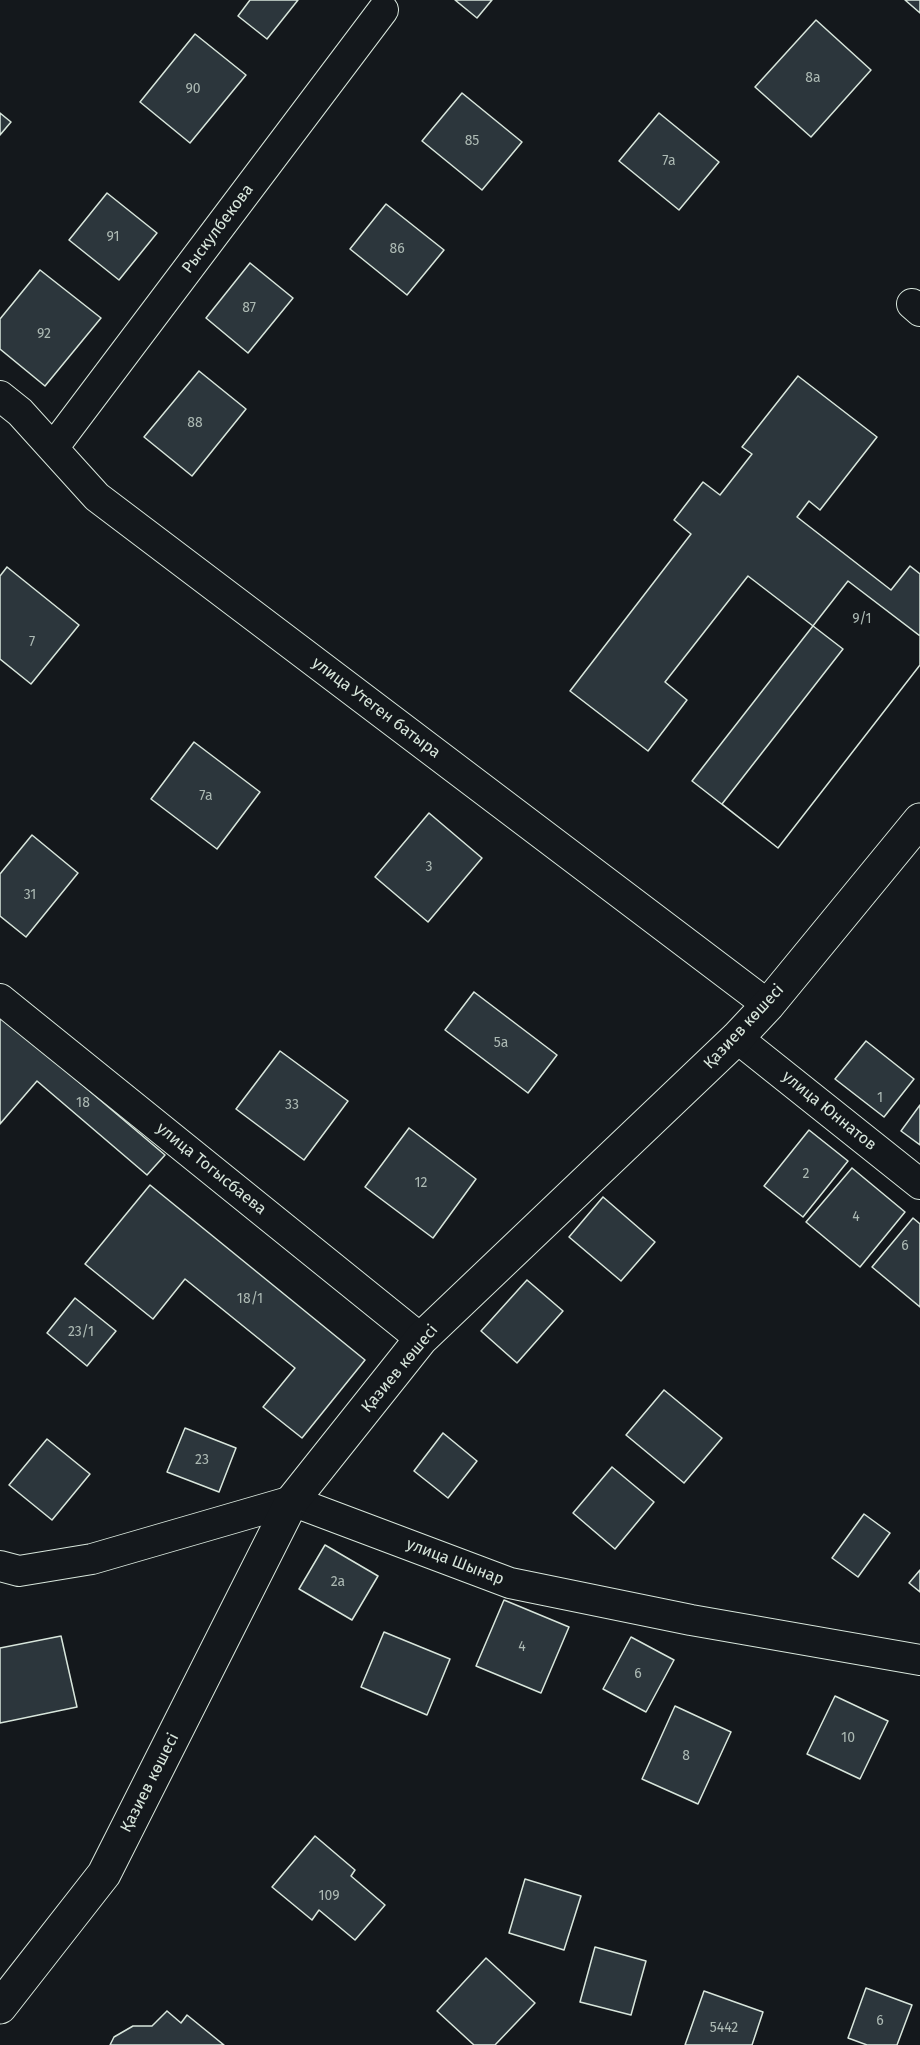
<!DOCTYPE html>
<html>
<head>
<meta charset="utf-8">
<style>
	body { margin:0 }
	canvas { display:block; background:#14181c }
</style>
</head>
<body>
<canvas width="920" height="2045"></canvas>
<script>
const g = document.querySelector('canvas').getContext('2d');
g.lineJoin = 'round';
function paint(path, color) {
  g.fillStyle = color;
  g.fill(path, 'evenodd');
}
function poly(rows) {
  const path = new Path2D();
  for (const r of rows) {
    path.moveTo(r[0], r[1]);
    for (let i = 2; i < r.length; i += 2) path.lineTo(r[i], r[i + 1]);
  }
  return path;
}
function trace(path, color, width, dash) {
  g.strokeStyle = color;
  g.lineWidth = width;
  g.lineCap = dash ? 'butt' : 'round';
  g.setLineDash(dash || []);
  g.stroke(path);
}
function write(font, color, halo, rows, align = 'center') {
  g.font = font + ' "Fira Sans",sans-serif';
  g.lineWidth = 4.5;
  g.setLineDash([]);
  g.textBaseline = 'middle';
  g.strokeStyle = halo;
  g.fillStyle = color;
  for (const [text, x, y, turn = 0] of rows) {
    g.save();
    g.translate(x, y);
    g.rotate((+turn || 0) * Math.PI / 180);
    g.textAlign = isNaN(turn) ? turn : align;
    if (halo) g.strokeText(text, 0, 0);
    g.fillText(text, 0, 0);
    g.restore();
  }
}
const building = poly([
	[250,0,298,0,267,39,238,16,250,0],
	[455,0,492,0,477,18,455,0],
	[905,0,920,0,920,13,905,0],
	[816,20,871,70,811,137,755,87,816,20],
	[195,34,246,75,190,143,140,102,195,34],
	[462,93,522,142,482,190,422,141,462,93],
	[0,113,11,122,0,135,0,113],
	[659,113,719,162,679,210,619,161,659,113],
	[107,193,157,233,119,280,69,240,107,193],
	[386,204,444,250,407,295,350,249,386,204],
	[250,263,293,298,248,353,206,318,250,263],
	[40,270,101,318,45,386,0,349,0,319,40,270],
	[199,371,246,409,192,476,144,437,199,371],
	[798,376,877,437,820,510,809,501,797,517,891,590,910,566,920,574,920,665,778,848,722,804,843,649,748,576,665,682,687,700,648,751,570,691,691,534,674,520,703,482,720,495,752,454,742,447,798,376],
	[7,567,79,625,31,684,0,659,0,576,7,567],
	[848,581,920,636,920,665,778,848,692,781,848,581],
	[194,742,260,792,217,849,151,799,194,742],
	[429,813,482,858,428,922,375,877,429,813],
	[32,835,78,873,26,937,0,916,0,874,32,835],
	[474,992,557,1055,528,1093,445,1030,474,992],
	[0,1015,165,1155,147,1175,37,1081,0,1124,0,1015],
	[866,1041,914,1079,884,1117,835,1079,866,1041],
	[280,1051,348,1101,304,1160,236,1109,280,1051],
	[920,1105,920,1145,901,1131,920,1105],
	[409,1128,476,1179,433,1238,365,1187,409,1128],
	[809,1130,848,1161,803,1217,764,1186,809,1130],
	[852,1168,905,1212,860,1267,806,1222,852,1168],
	[150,1185,365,1360,302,1438,263,1407,295,1368,185,1279,153,1319,85,1264,150,1185],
	[603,1197,655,1242,621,1281,569,1237,603,1197],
	[913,1218,920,1224,920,1307,872,1267,913,1218],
	[527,1280,563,1311,517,1363,481,1331,527,1280],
	[75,1298,116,1331,87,1366,47,1333,75,1298],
	[664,1390,722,1438,684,1483,626,1435,664,1390],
	[185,1428,236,1448,219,1492,167,1472,185,1428],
	[443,1433,477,1461,448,1498,414,1471,443,1433],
	[47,1439,90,1474,52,1520,9,1485,47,1439],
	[612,1467,654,1502,615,1549,573,1513,612,1467],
	[864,1514,890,1533,858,1577,832,1558,864,1514],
	[325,1545,378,1576,352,1620,299,1589,325,1545],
	[920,1570,920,1592,909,1583,920,1570],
	[504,1600,569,1627,541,1693,476,1666,504,1600],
	[384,1632,450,1659,427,1715,361,1687,384,1632],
	[61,1636,77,1707,0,1723,0,1648,61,1636],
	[631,1637,674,1660,646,1712,603,1689,631,1637],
	[835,1696,888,1721,860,1779,807,1754,835,1696],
	[675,1706,731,1732,698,1804,642,1779,675,1706],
	[315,1836,355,1870,351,1876,385,1905,355,1940,319,1910,312,1920,272,1887,315,1836],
	[525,1879,581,1896,564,1950,509,1933,525,1879],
	[595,1947,646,1961,631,2015,580,2002,595,1947],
	[486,1958,535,2003,495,2045,474,2045,437,2011,486,1958],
	[866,1988,912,2005,897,2045,867,2045,848,2038,866,1988],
	[704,1991,763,2012,752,2045,685,2045,704,1991],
	[167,2011,181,2023,187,2015,224,2045,110,2045,114,2037,133,2026,152,2026,167,2011]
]);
const street = poly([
	[912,304,920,311],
	[0,396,20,412,97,497,768,1005],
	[53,448,383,10],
	[0,999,421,1339],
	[737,1038,920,1184],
	[0,1566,19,1571,92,1559,292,1501,510,1583,691,1620,920,1660]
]);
const secondary = poly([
	[0,2007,104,1874,292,1501,421,1339,737,1038,768,1005,920,820]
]);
const numberNames = [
	["8а",813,78],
	["90",193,89],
	["85",472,141],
	["7а",669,161],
	["91",113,237],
	["86",397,249],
	["87",249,308],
	["92",44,334],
	["88",195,423],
	["9/1",862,619],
	["7",32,642],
	["7а",206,796],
	["3",429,867],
	["31",30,895],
	["5а",501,1043],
	["1",880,1098],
	["18",83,1103],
	["33",292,1105],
	["2",806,1174],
	["12",421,1183],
	["4",856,1217],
	["6",905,1246],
	["18/1",250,1299],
	["23/1",81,1332],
	["23",202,1460],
	["2а",338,1582],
	["4",522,1647],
	["6",638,1674],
	["10",848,1738],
	["8",686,1756],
	["109",329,1896],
	["6",880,2021],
	["5442",724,2028]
];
const streetNames = [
	["Рыскулбекова",218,229,-53],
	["улица Утеген батыра",376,708,37],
	["Қазиев көшесі",744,1027,-47],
	["улица Юннатов",829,1111,39],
	["улица Тогысбаева",211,1169,39],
	["Қазиев көшесі",400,1369,-50],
	["улица Шынар",455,1562,21],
	["Қазиев көшесі",150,1783,-63]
];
paint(building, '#2c363c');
trace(building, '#d8e6dc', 1.5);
trace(street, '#d8e6dc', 32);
trace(secondary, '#d8e6dc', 35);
trace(street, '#14181c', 30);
trace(secondary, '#14181c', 33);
write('14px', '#adbab4', null, numberNames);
write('16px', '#d8e6dc', '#14181c', streetNames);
</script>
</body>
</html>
